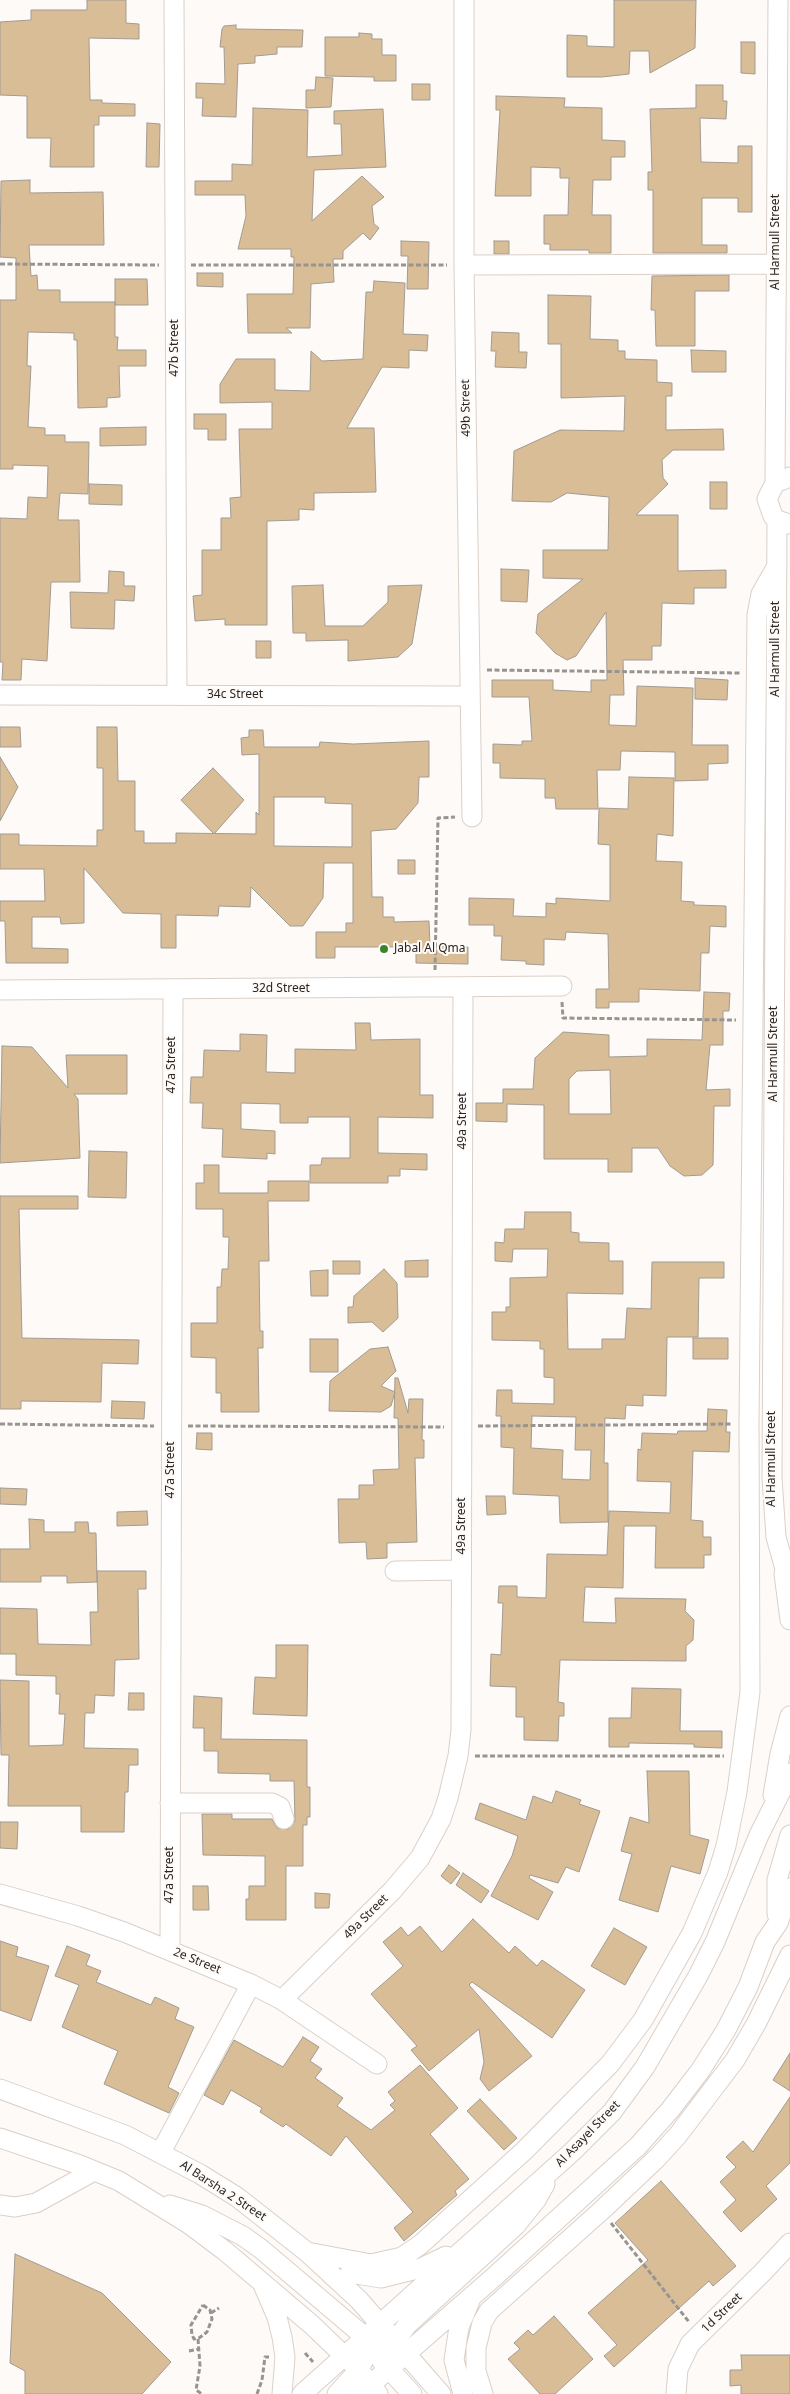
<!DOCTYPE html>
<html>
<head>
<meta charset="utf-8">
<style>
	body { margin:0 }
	canvas { display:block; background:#fefaf7 }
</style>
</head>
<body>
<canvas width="790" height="2394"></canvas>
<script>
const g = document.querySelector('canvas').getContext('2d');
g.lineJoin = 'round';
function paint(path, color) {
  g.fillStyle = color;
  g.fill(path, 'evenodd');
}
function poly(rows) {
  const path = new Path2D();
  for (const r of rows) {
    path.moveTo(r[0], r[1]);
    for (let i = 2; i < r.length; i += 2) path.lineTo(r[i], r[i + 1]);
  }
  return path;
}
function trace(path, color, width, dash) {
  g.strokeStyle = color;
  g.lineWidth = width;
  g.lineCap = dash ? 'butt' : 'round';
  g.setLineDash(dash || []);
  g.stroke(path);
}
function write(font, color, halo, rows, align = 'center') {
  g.font = font + ' "Noto Sans",sans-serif';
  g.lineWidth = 4;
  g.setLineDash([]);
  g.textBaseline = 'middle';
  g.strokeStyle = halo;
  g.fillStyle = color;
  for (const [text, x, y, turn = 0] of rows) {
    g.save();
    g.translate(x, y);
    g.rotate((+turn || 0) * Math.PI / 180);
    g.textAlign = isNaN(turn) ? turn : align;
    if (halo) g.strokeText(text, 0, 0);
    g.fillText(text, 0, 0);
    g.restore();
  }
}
const building = poly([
	[87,0,126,0,126,23,139,24,139,39,89,38,90,100,102,100,102,103,135,104,135,116,99,116,99,125,94,125,94,167,50,167,51,138,27,138,27,96,0,95,0,22,31,20,31,10,87,10,87,0],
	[614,0,696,0,695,48,650,73,649,51,630,51,629,74,602,77,567,77,567,35,587,36,587,46,614,47,614,0],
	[236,25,236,29,303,30,302,47,277,47,277,54,255,56,255,63,238,64,236,117,202,116,203,98,196,98,196,83,225,84,224,47,220,47,222,29,224,26,236,25],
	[359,33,372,34,372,39,382,39,382,55,396,55,396,81,374,81,374,77,325,76,325,37,359,37,359,33],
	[741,42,755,42,755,74,741,73,741,42],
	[316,77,333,78,331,107,306,108,306,90,315,90,316,77],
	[412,84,430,84,430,100,412,100,412,84],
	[696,85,723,85,723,101,727,101,726,119,700,118,701,162,738,163,738,146,752,146,752,212,738,212,738,198,702,198,702,245,727,245,727,253,653,253,653,190,648,190,648,172,652,172,650,109,696,108,696,85],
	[496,96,565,98,564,107,602,108,602,140,625,141,625,157,611,157,611,180,593,180,592,215,611,215,611,253,589,253,589,250,550,250,550,244,544,244,544,215,568,215,569,178,560,178,560,168,531,167,531,196,495,196,500,110,496,110,496,96],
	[253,108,308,110,307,157,342,155,341,124,334,124,334,111,383,109,386,167,314,170,312,221,362,176,384,197,372,206,374,224,379,228,370,240,363,233,343,251,343,259,333,259,334,282,311,284,310,328,286,328,292,333,248,333,247,294,293,294,294,257,291,257,291,249,238,249,246,216,245,195,195,195,195,181,232,181,232,164,252,165,253,108],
	[147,123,160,124,159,167,146,167,147,123],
	[30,180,30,193,103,192,104,245,29,245,31,276,37,275,38,290,60,290,60,302,115,302,115,337,118,337,117,350,146,350,146,366,119,366,120,397,107,398,107,407,78,408,77,340,74,340,74,333,28,332,27,366,31,366,28,427,45,428,45,435,65,435,65,442,89,442,88,494,60,493,58,520,79,520,80,582,51,582,47,661,22,659,21,680,2,680,3,662,0,662,0,518,27,519,28,497,47,498,48,466,13,465,13,469,0,469,0,300,16,300,16,258,0,257,1,181,30,180],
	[401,241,429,242,428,289,407,289,408,256,401,256,401,241],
	[494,241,509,241,509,254,494,254,494,241],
	[197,273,223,273,223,287,197,286,197,273],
	[729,275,729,291,695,291,695,346,656,346,655,310,651,310,652,276,729,275],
	[115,279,147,279,148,305,115,305,115,279],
	[374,281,405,283,403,334,428,335,427,351,409,350,409,368,382,367,347,428,374,428,376,492,314,493,314,510,299,509,299,520,267,521,267,625,225,625,225,619,195,621,193,596,202,595,202,550,221,550,221,518,231,518,230,498,241,497,239,429,272,429,272,402,220,403,220,384,236,359,275,359,275,390,310,391,311,351,322,361,363,359,366,292,373,292,374,281],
	[548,295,591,296,590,339,618,340,618,351,625,351,625,359,657,360,657,382,672,383,672,396,666,396,666,430,723,429,724,450,673,450,662,460,663,478,668,484,636,515,678,515,678,571,726,570,726,588,694,588,694,604,662,603,661,646,652,646,652,660,623,660,624,695,610,695,609,725,636,726,637,686,693,688,692,745,728,745,728,763,708,764,708,780,675,781,675,752,621,751,620,770,597,770,598,809,556,809,555,798,545,798,545,779,500,778,500,763,493,763,493,744,522,745,522,741,532,741,529,697,492,697,492,680,553,680,553,690,591,692,591,680,607,680,606,612,576,656,567,660,555,653,536,633,538,614,583,579,543,578,543,550,608,550,609,497,567,493,551,502,512,501,514,451,560,430,624,431,625,396,561,398,561,344,548,344,548,295],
	[492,332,519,333,519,352,527,352,526,368,495,367,496,351,491,351,492,332],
	[691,350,726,351,726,372,692,372,691,350],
	[194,414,226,414,226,440,208,440,208,429,194,429,194,414],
	[146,427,146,445,100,446,100,428,146,427],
	[710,482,727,482,727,509,710,509,710,482],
	[89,484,122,485,122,505,89,504,89,484],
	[501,569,529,570,527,602,501,601,501,569],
	[109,571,124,572,124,586,135,586,134,601,115,600,114,629,71,628,70,592,108,593,109,571],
	[323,585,325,626,363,626,388,602,388,586,422,585,412,644,398,657,348,661,348,640,306,641,306,633,293,633,292,586,323,585],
	[256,641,271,641,271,658,256,658,256,641],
	[695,678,728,680,727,700,695,699,695,678],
	[0,727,20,727,21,747,0,747,0,727],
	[97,727,117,727,118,781,135,781,135,831,144,831,144,843,176,843,176,833,256,834,256,812,259,815,259,754,242,755,241,738,249,737,249,730,263,730,264,747,319,747,320,742,353,744,429,741,429,777,419,777,418,803,396,829,371,831,372,897,383,897,383,917,394,917,394,922,429,921,430,946,468,947,468,964,416,963,416,947,335,947,335,958,316,958,316,932,346,932,346,923,353,923,353,863,324,863,323,898,303,926,290,926,251,887,250,907,219,906,218,916,176,915,176,948,161,948,161,914,123,913,84,868,84,923,61,924,60,917,32,917,32,948,68,949,68,963,6,963,5,921,0,921,0,901,45,901,44,869,0,869,0,834,19,834,19,845,97,846,97,830,103,830,103,768,97,768,97,727],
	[274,797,325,797,325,803,352,804,352,847,274,846,274,797],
	[0,757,18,787,0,821,0,757],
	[213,768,244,800,214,834,181,800,213,768],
	[629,777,674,778,673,836,657,834,656,861,682,862,681,901,694,902,694,905,726,906,726,927,710,926,709,953,701,953,700,991,639,989,639,1002,609,1002,609,1008,596,1008,596,989,609,989,608,934,566,932,565,940,544,939,544,965,526,964,526,961,501,960,502,936,494,936,494,925,469,925,469,898,514,899,513,916,546,917,546,903,556,904,556,898,610,901,610,845,598,844,599,808,628,809,629,777],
	[398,860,415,860,415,874,398,874,398,860],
	[704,992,730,993,729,1011,723,1011,723,1045,710,1045,706,1090,730,1089,730,1106,714,1106,713,1165,702,1175,684,1176,670,1166,658,1148,632,1148,632,1172,608,1172,608,1159,544,1159,544,1105,507,1104,507,1122,476,1121,476,1103,503,1103,503,1089,533,1089,535,1058,563,1032,609,1035,609,1057,647,1056,647,1039,702,1040,704,992],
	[610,1070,611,1114,569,1114,569,1079,577,1071,610,1070],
	[355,1023,370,1023,371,1040,420,1039,420,1095,433,1095,433,1118,378,1117,378,1153,427,1154,427,1170,400,1169,400,1176,388,1176,388,1183,310,1183,310,1165,321,1165,322,1158,350,1158,350,1117,308,1117,308,1123,280,1123,280,1104,241,1103,241,1129,275,1131,275,1154,267,1153,267,1159,222,1157,223,1129,202,1128,203,1103,190,1103,191,1077,203,1077,204,1050,240,1051,240,1034,267,1035,266,1072,295,1073,295,1049,356,1050,355,1023],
	[2,1046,32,1047,68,1088,66,1055,127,1055,127,1094,74,1094,78,1099,80,1158,0,1163,2,1046],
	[89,1151,127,1152,126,1198,88,1197,89,1151],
	[204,1165,219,1165,219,1193,268,1193,268,1181,309,1181,309,1201,268,1201,269,1261,259,1261,260,1331,263,1331,263,1348,258,1348,259,1412,221,1412,221,1393,216,1393,216,1358,191,1357,191,1323,217,1323,217,1287,221,1287,222,1269,228,1269,229,1237,223,1237,223,1209,196,1209,196,1183,204,1183,204,1165],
	[0,1196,78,1196,78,1209,19,1209,22,1338,139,1340,138,1364,102,1363,101,1402,21,1401,21,1409,0,1409,0,1196],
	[525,1212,571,1212,571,1232,579,1233,579,1242,609,1243,609,1261,623,1261,623,1294,567,1293,568,1349,602,1349,602,1339,625,1339,627,1308,651,1309,652,1262,724,1262,724,1278,699,1278,698,1337,667,1337,666,1396,643,1395,643,1406,626,1405,625,1419,605,1418,604,1463,608,1463,608,1522,560,1523,559,1496,513,1494,514,1448,501,1447,501,1416,496,1416,497,1390,512,1390,512,1403,554,1404,554,1378,544,1377,544,1349,540,1349,540,1341,492,1340,492,1312,506,1312,506,1307,510,1307,510,1278,547,1277,548,1249,513,1249,512,1262,495,1261,495,1242,504,1243,505,1229,524,1229,525,1212],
	[532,1416,576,1417,575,1450,591,1450,590,1480,562,1479,563,1450,531,1448,532,1416],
	[428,1260,428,1277,405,1277,405,1261,428,1260],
	[333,1261,360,1261,360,1274,333,1274,333,1261],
	[384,1269,397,1283,398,1318,383,1332,372,1322,348,1323,348,1307,353,1307,354,1296,384,1269],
	[328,1270,328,1296,311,1296,310,1271,328,1270],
	[693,1338,728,1338,728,1359,693,1359,693,1338],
	[310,1339,338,1339,338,1372,310,1372,310,1339],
	[388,1347,396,1371,381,1386,395,1392,391,1406,381,1412,329,1411,330,1381,370,1349,388,1347],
	[395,1378,398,1378,408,1413,409,1399,423,1399,422,1440,424,1440,424,1458,415,1458,417,1542,387,1543,387,1558,367,1559,366,1542,339,1543,338,1499,359,1499,359,1485,374,1485,373,1470,399,1469,398,1418,394,1418,395,1378],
	[112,1401,145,1402,144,1419,111,1418,112,1401],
	[708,1409,727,1410,726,1432,730,1432,729,1452,693,1451,691,1520,703,1521,703,1537,711,1537,711,1555,704,1555,704,1568,655,1568,656,1526,624,1526,623,1588,585,1587,583,1622,616,1623,615,1598,686,1599,685,1611,694,1620,693,1640,686,1646,686,1661,560,1660,558,1702,564,1703,564,1716,559,1716,558,1741,524,1740,524,1717,516,1717,516,1687,490,1686,491,1654,501,1655,503,1603,498,1603,499,1586,517,1586,517,1597,546,1598,547,1554,607,1555,609,1511,670,1513,671,1482,637,1481,638,1449,641,1450,642,1433,677,1434,678,1431,707,1431,708,1409],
	[197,1433,212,1433,212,1450,196,1449,197,1433],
	[0,1488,27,1489,26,1505,0,1504,0,1488],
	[486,1496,505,1496,506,1514,487,1515,486,1496],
	[147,1511,148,1525,117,1526,117,1512,147,1511],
	[29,1519,44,1520,44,1532,75,1532,75,1522,88,1522,89,1533,96,1533,97,1582,67,1583,67,1576,41,1576,41,1582,0,1582,0,1549,30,1549,29,1519],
	[97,1571,146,1571,146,1589,138,1589,139,1659,115,1660,114,1696,95,1695,94,1713,85,1713,84,1748,138,1749,138,1765,129,1765,128,1792,125,1792,124,1832,81,1832,81,1806,8,1806,9,1755,1,1755,0,1680,29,1681,29,1746,63,1745,65,1714,59,1714,60,1694,56,1694,56,1676,16,1675,16,1654,0,1654,0,1608,37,1609,38,1644,91,1645,90,1612,98,1612,97,1571],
	[276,1645,308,1645,307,1716,253,1714,255,1677,276,1678,276,1645],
	[632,1688,681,1689,680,1731,722,1731,722,1748,694,1747,694,1744,629,1743,629,1747,609,1747,609,1718,631,1718,632,1688],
	[129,1693,144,1693,144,1710,128,1710,129,1693],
	[194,1696,222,1698,221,1739,307,1740,307,1787,310,1787,310,1817,307,1817,307,1825,303,1825,303,1866,286,1866,286,1920,246,1920,246,1899,249,1899,249,1886,265,1886,265,1856,203,1855,202,1814,232,1814,232,1819,272,1819,277,1828,288,1829,295,1821,294,1781,270,1781,270,1774,218,1773,218,1751,204,1751,204,1728,193,1728,194,1696],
	[647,1771,689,1771,690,1835,709,1840,700,1874,671,1866,658,1912,619,1900,632,1854,621,1851,630,1817,649,1823,647,1771],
	[556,1791,581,1800,579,1804,600,1811,579,1872,566,1867,558,1883,530,1875,529,1878,553,1892,538,1920,491,1896,512,1856,518,1836,475,1819,480,1803,526,1820,533,1796,552,1803,556,1791],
	[0,1822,18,1822,17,1849,0,1848,0,1822],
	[449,1865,460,1873,451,1884,441,1876,449,1865],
	[463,1873,489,1891,481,1903,456,1885,463,1873],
	[193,1886,208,1886,209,1910,193,1910,193,1886],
	[315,1893,330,1894,329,1908,315,1908,315,1893],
	[473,1919,509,1953,515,1946,537,1966,542,1960,585,1990,552,2038,472,1982,469,1985,532,2056,489,2091,480,2079,484,2062,479,2029,429,2071,411,2050,417,2046,371,1994,403,1966,383,1942,401,1927,408,1936,420,1926,442,1952,473,1919],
	[614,1928,647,1947,625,1985,591,1966,614,1928],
	[0,1941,18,1947,16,1956,49,1966,31,2021,0,2010,0,1941],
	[67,1946,90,1955,86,1965,101,1971,96,1982,151,2005,155,1997,179,2008,175,2019,194,2027,168,2087,179,2093,169,2113,104,2084,118,2051,62,2027,79,1985,55,1976,67,1946],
	[303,2037,319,2047,310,2061,322,2069,315,2078,343,2098,337,2106,371,2130,395,2110,390,2105,395,2101,388,2092,420,2065,458,2108,430,2134,469,2179,455,2191,457,2195,404,2241,394,2228,413,2212,346,2136,331,2156,286,2124,283,2127,260,2112,262,2108,231,2090,223,2105,204,2095,234,2040,283,2067,303,2037],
	[790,2053,790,2091,773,2080,790,2053],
	[790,2097,790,2163,766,2186,777,2199,741,2232,723,2212,736,2200,720,2182,736,2167,726,2157,743,2141,753,2152,790,2097],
	[480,2099,517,2138,504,2150,467,2111,480,2099],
	[661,2181,736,2266,713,2286,709,2281,614,2367,604,2356,617,2345,588,2313,648,2260,615,2223,661,2181],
	[15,2254,102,2293,171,2362,142,2394,25,2394,25,2371,10,2363,15,2254],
	[554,2316,593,2359,555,2394,540,2394,508,2359,520,2349,514,2343,528,2330,533,2335,554,2316],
	[741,2355,790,2355,790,2394,741,2394,741,2385,730,2386,730,2370,742,2370,741,2355]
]);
const path = poly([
	[0,264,159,265],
	[191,265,447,265],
	[487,670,741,673],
	[435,970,438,818,455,817],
	[562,1002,563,1018,736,1020],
	[0,1424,154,1426],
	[188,1426,444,1427],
	[478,1426,732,1424],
	[475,1756,724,1756],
	[611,2223,689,2322],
	[203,2305,210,2310,212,2319,207,2332,199,2338,194,2339,192,2335,191,2325,203,2305],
	[211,2313,219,2308],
	[198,2339,200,2366,196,2390,202,2394],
	[189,2351,199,2349],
	[305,2353,313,2362],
	[257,2394,262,2380,265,2357,269,2357]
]);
const minor = poly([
	[174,0,177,695],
	[464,0,464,265,472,817],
	[464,265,776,264],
	[775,483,778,0],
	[777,520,772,1478,776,1537,790,1587],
	[789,524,777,520,773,516,767,499,775,483,790,477],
	[0,695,470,696],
	[0,990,562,986],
	[395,1571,461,1570],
	[784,1574,790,1620],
	[773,1795,780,1754,790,1716],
	[170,1803,272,1803,280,1807,284,1819],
	[0,1894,78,1916,124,1932,251,1984,282,2000,377,2064],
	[777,1914,777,1880,790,1835],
	[170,1950,173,989],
	[282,2000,392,1891,420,1858,441,1819,448,1798,458,1756,461,1730,463,987],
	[0,2089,125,2135,200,2174,237,2197,307,2252,359,2300,441,2394],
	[0,2138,80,2165,119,2181,189,2224,225,2251,312,2325,359,2370,378,2394],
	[161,2152,251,1984],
	[0,2205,15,2207,36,2203,94,2171],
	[170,2205,202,2215,243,2236,261,2249,365,2337,384,2349,407,2353],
	[307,2252,371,2264,402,2257,420,2245,524,2151,610,2064,643,2020,692,1933,718,1872,726,1846,737,1792,750,1692,749,1424,757,615,761,594,777,566],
	[350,2273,381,2278,421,2268,446,2256],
	[264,2287,277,2317,282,2337,285,2357,282,2394],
	[388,2350,408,2324,516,2225,536,2200,545,2184],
	[381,2360,412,2394],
	[302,2394,572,2152,612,2112,645,2067,698,1976,715,1942,759,1835,790,1773],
	[337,2394,359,2370,377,2331],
	[360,2394,494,2277,638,2146,670,2110,700,2071,726,2030,748,1987,765,1942,778,1923,790,1888],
	[463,2394,454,2360,459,2327,470,2301],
	[483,2394,476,2371,476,2348,482,2323,489,2311,601,2211,657,2158,678,2135,735,2060,756,2024,790,1955],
	[676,2394,678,2369,690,2344,763,2272,790,2243]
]);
const markers = [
	[384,949,5,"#3c842a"]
];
const streetNames = [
	["Al Harmull Street",776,242,-90],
	["47b Street",175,348,-90],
	["49b Street",466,408,-91],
	["Al Harmull Street",776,649,-90],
	["34c Street",235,695],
	["32d Street",281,989],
	["Al Harmull Street",774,1054,-90],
	["47a Street",172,1065,-90],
	["49a Street",463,1121,-90],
	["Al Harmull Street",772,1459,-90],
	["47a Street",171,1470,-90],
	["49a Street",462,1526,-90],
	["47a Street",170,1875,-90],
	["49a Street",366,1917,-45],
	["2e Street",197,1961,22],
	["Al Asayel Street",588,2134,-46],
	["Al Barsha 2 Street",223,2191,33],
	["1d Street",722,2313,-44]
];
const poiNames = [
	["Jabal Al Qma",394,949]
];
paint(building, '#d9bd96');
trace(building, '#a29b92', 1);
trace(minor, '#dad0c8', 21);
trace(path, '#979491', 3, [5, 2.5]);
trace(minor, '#fff', 19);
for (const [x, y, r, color] of markers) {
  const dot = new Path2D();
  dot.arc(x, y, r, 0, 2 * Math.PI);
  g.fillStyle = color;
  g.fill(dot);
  trace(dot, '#fefaf7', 2);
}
write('12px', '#282522', '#fefaf7', streetNames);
write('12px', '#282522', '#fefaf7', poiNames, 'left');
</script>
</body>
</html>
